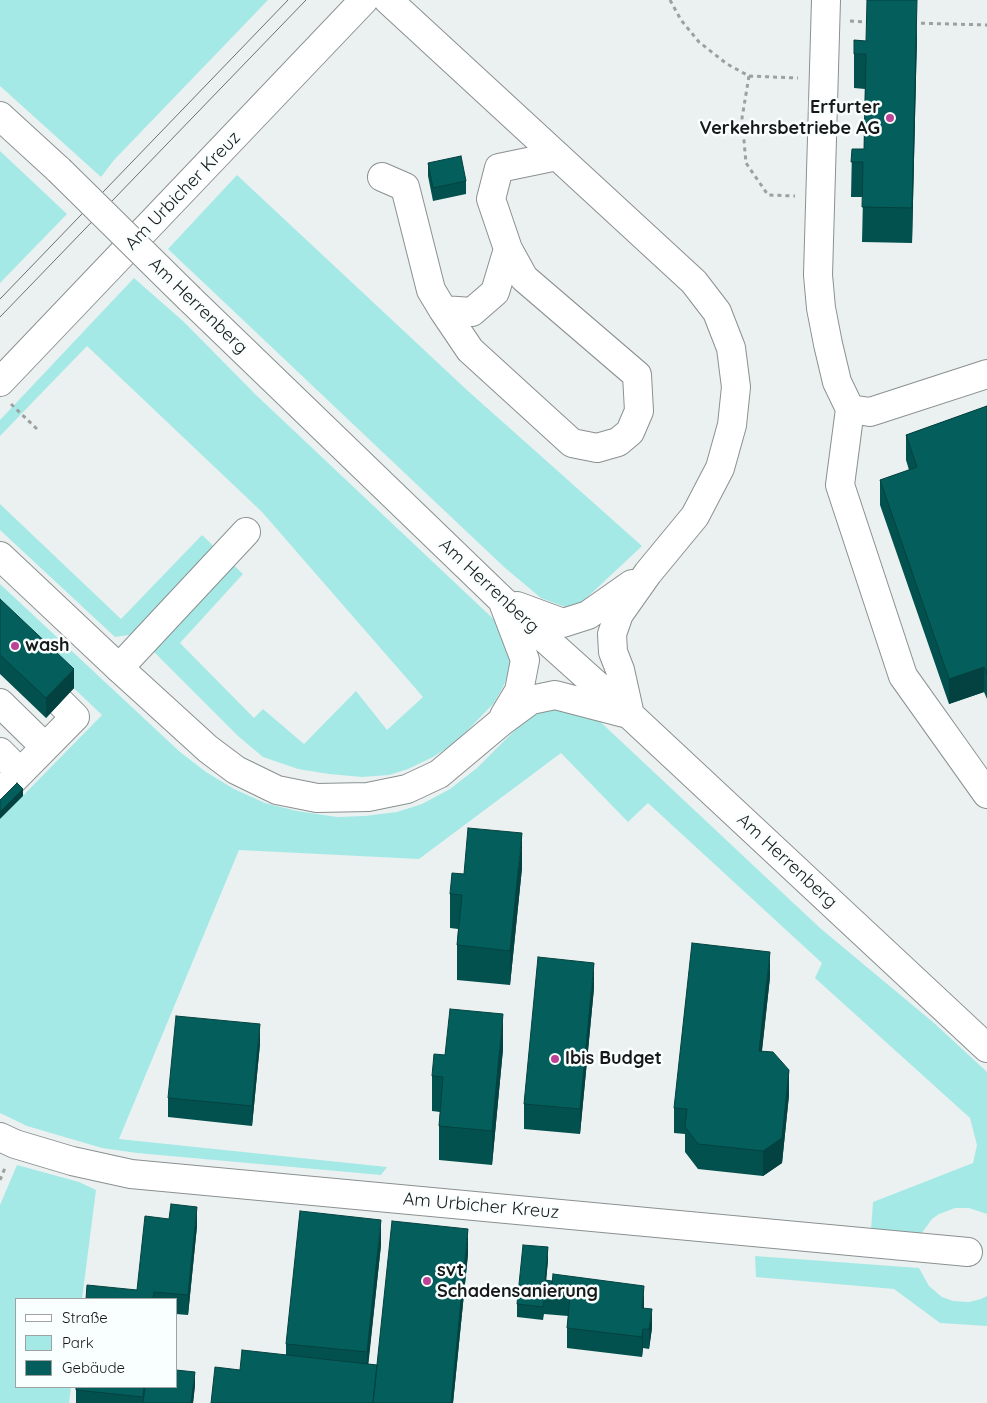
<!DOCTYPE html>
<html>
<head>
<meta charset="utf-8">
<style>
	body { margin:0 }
	#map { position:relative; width:987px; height:1403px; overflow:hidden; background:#ebf1f0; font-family:Quicksand,sans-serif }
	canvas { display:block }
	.legend { position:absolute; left:15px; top:1298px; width:162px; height:90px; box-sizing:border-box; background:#f9fefe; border:1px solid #9fa2a2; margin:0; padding:6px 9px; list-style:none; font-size:15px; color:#171918 }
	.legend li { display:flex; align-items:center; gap:10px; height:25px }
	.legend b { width:25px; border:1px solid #9fa2a2 }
</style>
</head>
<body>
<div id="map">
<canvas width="987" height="1403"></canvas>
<ul class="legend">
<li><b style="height:6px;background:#fff"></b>Straße</li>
<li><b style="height:14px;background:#a5e9e6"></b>Park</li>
<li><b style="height:14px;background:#045e5c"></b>Gebäude</li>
</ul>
</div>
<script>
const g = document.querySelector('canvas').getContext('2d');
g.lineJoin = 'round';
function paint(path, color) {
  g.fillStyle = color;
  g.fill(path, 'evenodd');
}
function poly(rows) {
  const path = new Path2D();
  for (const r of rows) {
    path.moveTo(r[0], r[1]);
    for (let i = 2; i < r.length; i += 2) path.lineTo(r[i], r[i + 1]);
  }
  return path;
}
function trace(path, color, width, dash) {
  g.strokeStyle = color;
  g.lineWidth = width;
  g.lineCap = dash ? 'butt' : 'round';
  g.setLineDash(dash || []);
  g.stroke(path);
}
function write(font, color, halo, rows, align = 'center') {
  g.font = font + ' Quicksand,sans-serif';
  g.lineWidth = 5;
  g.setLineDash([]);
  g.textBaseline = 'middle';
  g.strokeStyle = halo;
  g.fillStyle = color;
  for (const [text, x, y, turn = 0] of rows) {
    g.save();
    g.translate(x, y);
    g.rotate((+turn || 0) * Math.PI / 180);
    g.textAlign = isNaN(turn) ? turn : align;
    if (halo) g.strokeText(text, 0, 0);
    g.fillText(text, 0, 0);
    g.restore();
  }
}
const green = poly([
	[0,0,268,0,114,160,101,177,0,86],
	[0,151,67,214,0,283],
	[237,175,468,391,642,546,579,605,565,607,541,598,504,567,168,249],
	[134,278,184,322,255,394,504,629,513,648,511,667,503,687,494,703,467,731,450,746,433,757,408,769,389,775,362,777,329,774,298,769,263,757,238,736,136,634,115,637,0,530,0,504,121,619,202,535,243,574,180,643,254,718,263,709,304,744,356,691,387,730,423,697,262,512,87,346,0,436,0,420],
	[0,584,180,752,206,772,234,789,265,803,297,811,337,817,365,816,397,812,422,804,450,789,477,768,525,720,547,704,592,714,820,928,934,1023,987,1072,987,1214,969,1208,955,1208,939,1214,932,1219,921,1234,871,1230,873,1202,973,1163,977,1145,970,1118,815,978,822,963,648,803,628,822,561,753,419,859,239,850,119,1139,387,1167,381,1175,137,1153,102,1148,27,1126,0,1113,0,819,102,715,0,618],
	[17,1165,79,1182,96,1190,82,1299,16,1299,16,1387,71,1387,69,1403,0,1403,0,1205],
	[755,1256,919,1268,929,1286,942,1297,953,1301,969,1302,981,1299,987,1296,987,1326,940,1323,894,1289,756,1277]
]);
const path = poly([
	[670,0,681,20,699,42,727,64,749,76,798,78],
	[850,21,869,22],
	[913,23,987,25],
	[749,76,742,118,746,163,768,195,795,196],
	[11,404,38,430],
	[0,1180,5,1168]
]);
const minor = poly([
	[826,0,818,275,821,308,828,344,837,382,850,409,870,412,987,374],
	[382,177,405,187,431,290,443,310,472,312,495,292,508,249,491,199,499,168,557,156],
	[443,310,470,350,572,443,597,448,618,442,630,432,639,411,637,375,524,278,508,249],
	[850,409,840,485,903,676,987,794],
	[119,668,246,532],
	[0,703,45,747],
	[0,752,20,772],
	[0,793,75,717,61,703],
	[0,1137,15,1144,72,1161,131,1174,968,1252]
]);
const major = poly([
	[388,0,694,282,717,312,731,348,736,387,732,425,720,468,695,516,648,573,619,614,612,634,613,652,620,670,630,715],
	[0,116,59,170],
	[190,299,503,601,630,715,987,1048],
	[0,382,364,0],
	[0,556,119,668,208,749,236,770,277,790,317,798,368,797,407,789,439,774,501,722,531,700,555,695,624,713],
	[517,606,563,623,588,615,632,584],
	[504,716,519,691,525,660,504,605]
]);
const tram = poly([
	[0,299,288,0],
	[0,317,306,0]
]);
const majorBridge = poly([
	[59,170,190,299]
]);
const wall = poly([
	[917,35,912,243,862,242,863,197,851,197,852,149,864,149,865,89,854,88,854,40,866,41],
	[428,163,466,181,466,194,433,201,428,176],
	[987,406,987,699,984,692,949,704,880,505,880,480,909,470,906,460,906,435],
	[0,599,74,688,46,718,0,674],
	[522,868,510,985,457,980,457,945,458,929,450,928,450,894,464,874],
	[770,977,762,1051,789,1095,782,1163,763,1176,698,1169,685,1152,685,1134,674,1133,674,1108],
	[594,988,580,1134,524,1129,524,1104],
	[260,1044,252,1126,168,1117,168,1098],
	[503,1049,492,1165,439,1160,439,1126,440,1112,432,1111,432,1076,445,1055],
	[169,1219,197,1226,188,1315,176,1314,176,1299,86,1299,137,1290],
	[381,1245,368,1364,377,1365,468,1254,453,1403,240,1370,286,1355,286,1344],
	[548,1260,546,1280,644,1305,644,1308,652,1328,649,1349,643,1348,642,1357,567,1348,567,1328,568,1316,544,1314,543,1320,517,1317,517,1304],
	[195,1385,193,1403,76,1403,76,1390]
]);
const shadedWall = poly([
	[917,0,917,35,912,243,912,208],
	[984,667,984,692,949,704,949,679],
	[74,669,74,688,46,718,46,698],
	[23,789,23,796,0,819,0,812],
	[522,833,522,868,510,985,510,951],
	[770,952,770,977,759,1076,759,1051],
	[594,963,594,988,580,1134,580,1109],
	[503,1014,503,1049,492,1165,492,1131],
	[260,1024,260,1044,252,1126,252,1106],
	[789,1070,789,1095,782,1163,763,1176,763,1151],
	[197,1207,197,1226,188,1315,188,1295],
	[381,1220,381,1245,367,1377,367,1352],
	[468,1229,468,1254,453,1403,451,1403],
	[548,1247,548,1260,545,1293,545,1280],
	[644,1286,644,1305,642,1327,642,1308],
	[652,1309,652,1328,649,1349,649,1329],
	[643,1329,643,1348,642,1357,642,1337],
	[195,1372,195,1385,193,1403,191,1403]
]);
const building = poly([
	[867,0,917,0,912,208,862,207,863,162,851,162,852,149,864,149,866,54,854,54,854,40,866,41,867,0],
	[461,156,466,181,433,188,428,163,461,156],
	[987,406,987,674,984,667,949,679,880,480,917,467,906,435,987,406],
	[0,599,74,669,46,698,0,655,0,599],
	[17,783,23,789,0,812,0,800,17,783],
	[468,828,522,833,510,951,457,945,462,895,450,894,452,873,464,874,468,828],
	[692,943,770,952,759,1051,773,1052,789,1070,782,1138,763,1151,698,1144,685,1127,687,1109,674,1108,692,943],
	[538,957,594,963,580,1109,524,1104,538,957],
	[450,1009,503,1014,492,1131,439,1126,443,1077,432,1076,434,1054,445,1055,450,1009],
	[176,1016,260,1024,252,1106,168,1098,176,1016],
	[171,1204,197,1207,188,1295,154,1292,153,1299,86,1299,87,1285,137,1290,145,1216,169,1219,171,1204],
	[300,1211,381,1220,367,1352,286,1344,300,1211],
	[392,1221,468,1229,451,1403,373,1403,392,1221],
	[523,1245,548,1247,545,1280,552,1281,551,1301,544,1301,543,1307,517,1304,523,1245],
	[553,1274,644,1286,642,1308,652,1309,649,1329,643,1329,642,1337,567,1328,570,1297,551,1295,553,1274],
	[242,1350,377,1365,373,1403,211,1403,215,1367,240,1370,242,1350],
	[176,1370,195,1372,191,1403,143,1403,145,1387,176,1387,176,1370],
	[76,1387,144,1387,143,1397,76,1390,76,1387]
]);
const markers = [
	[890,118,5,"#bb4295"],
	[15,646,5,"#bb4295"],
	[555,1059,5,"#bb4295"],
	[427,1281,5,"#bb4295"]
];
const poiNames = [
	["Erfurter",880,108,"right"],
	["Verkehrsbetriebe AG",880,129,"right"],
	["wash",25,646],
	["Ibis Budget",565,1059],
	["svt",437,1271],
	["Schadensanierung",437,1292]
];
const streetNames = [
	["Am Urbicher Kreuz",183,191,-46],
	["Am Herrenberg",198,306,44],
	["Am Herrenberg",489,586,43],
	["Am Herrenberg",787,861,43],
	["Am Urbicher Kreuz",481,1206,5]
];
paint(green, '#a5e9e6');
trace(minor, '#8b9090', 30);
trace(major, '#8b9090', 30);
trace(path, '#9ca1a0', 3, [4, 4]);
trace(minor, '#fff', 28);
trace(major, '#fff', 28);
trace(tram, '#6d7170', 1);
trace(majorBridge, '#8b9090', 30, []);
trace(majorBridge, '#fff', 28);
paint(wall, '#03514f');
paint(shadedWall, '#034240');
paint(building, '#045e5c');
trace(building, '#034240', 1);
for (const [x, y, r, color] of markers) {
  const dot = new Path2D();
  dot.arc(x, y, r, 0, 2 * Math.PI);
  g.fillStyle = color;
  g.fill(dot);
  trace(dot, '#f9fefe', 2);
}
write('bold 18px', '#171918', '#f9fefe', poiNames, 'left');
write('18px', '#171918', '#f9fefe', streetNames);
</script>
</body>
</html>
